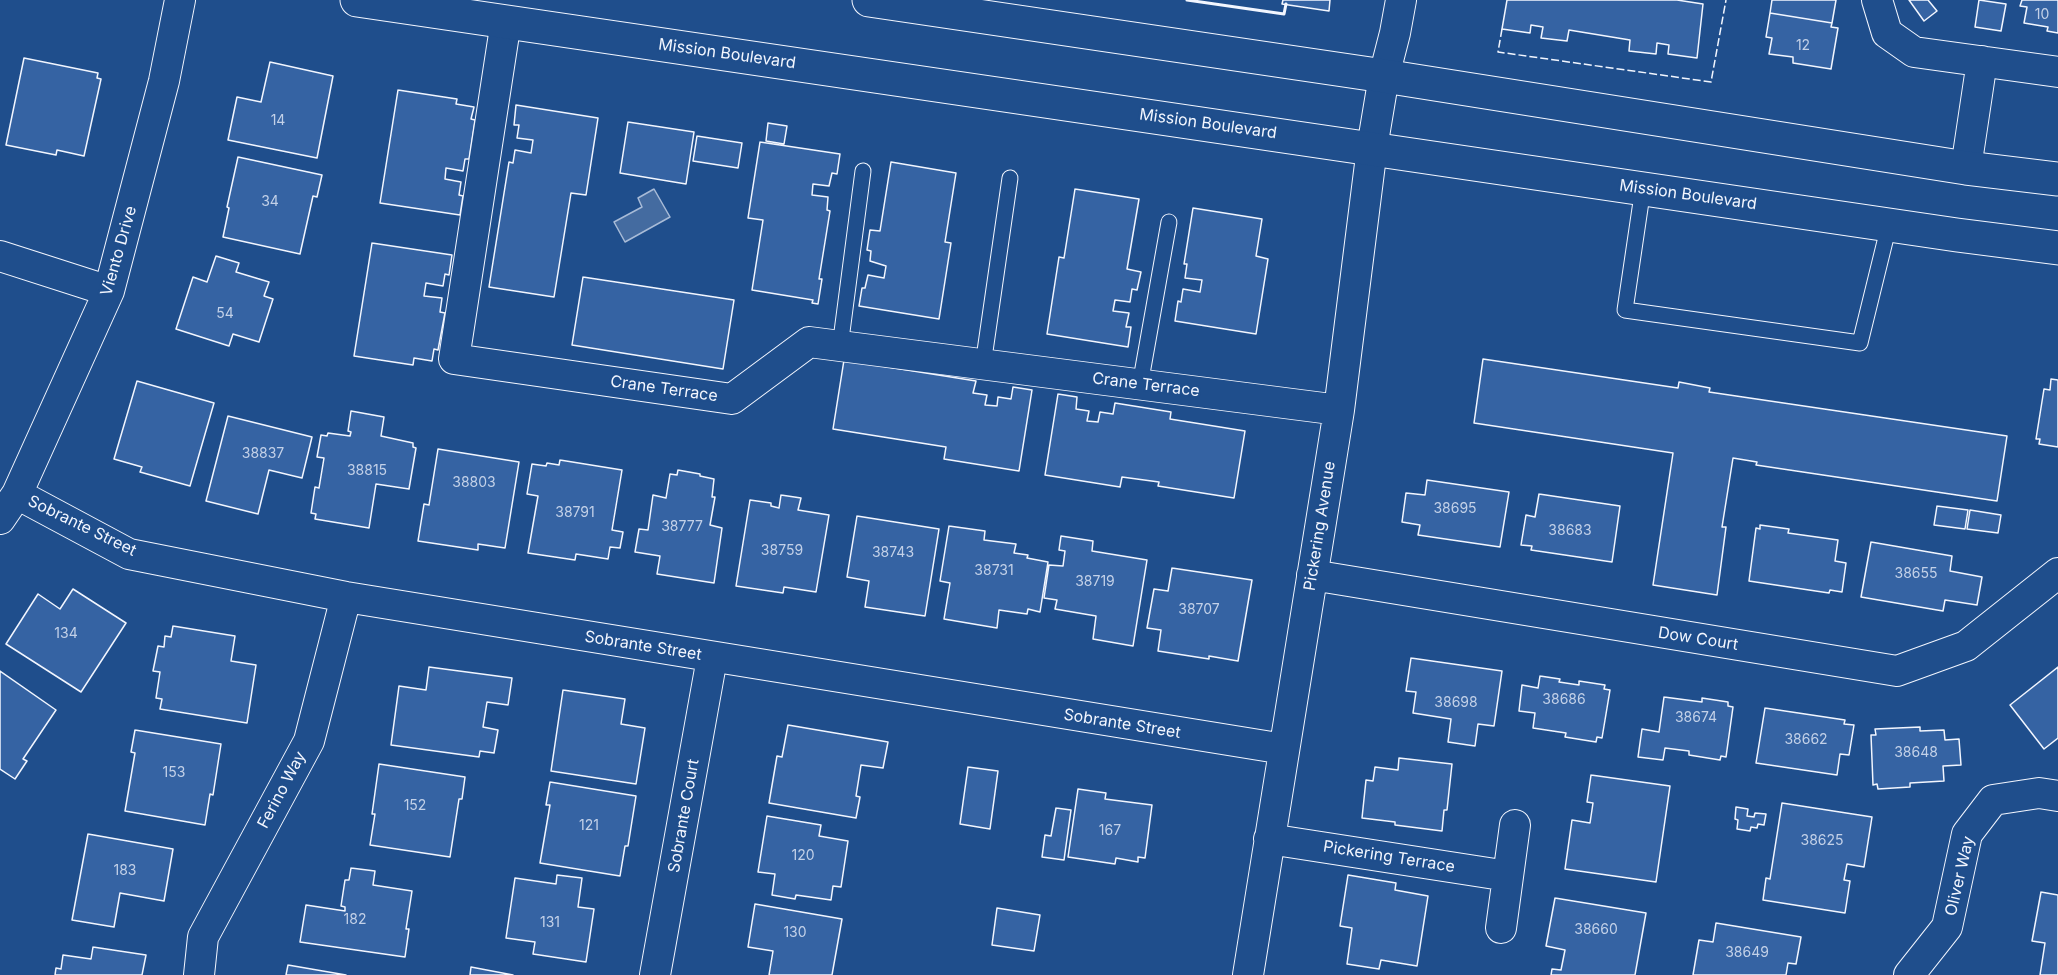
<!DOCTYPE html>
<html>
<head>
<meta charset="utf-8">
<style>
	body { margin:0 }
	canvas { display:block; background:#1f4e8c }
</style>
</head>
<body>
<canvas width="2058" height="975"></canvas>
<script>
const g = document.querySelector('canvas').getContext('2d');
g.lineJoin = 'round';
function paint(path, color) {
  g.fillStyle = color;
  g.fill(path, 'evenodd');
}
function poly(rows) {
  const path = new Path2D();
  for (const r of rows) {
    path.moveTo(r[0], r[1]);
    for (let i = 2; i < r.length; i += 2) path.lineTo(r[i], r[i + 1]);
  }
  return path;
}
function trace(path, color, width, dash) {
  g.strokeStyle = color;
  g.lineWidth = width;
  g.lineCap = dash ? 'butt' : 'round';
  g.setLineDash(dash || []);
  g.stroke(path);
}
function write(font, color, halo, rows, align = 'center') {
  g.font = font + ' Inter,sans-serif';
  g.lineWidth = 4.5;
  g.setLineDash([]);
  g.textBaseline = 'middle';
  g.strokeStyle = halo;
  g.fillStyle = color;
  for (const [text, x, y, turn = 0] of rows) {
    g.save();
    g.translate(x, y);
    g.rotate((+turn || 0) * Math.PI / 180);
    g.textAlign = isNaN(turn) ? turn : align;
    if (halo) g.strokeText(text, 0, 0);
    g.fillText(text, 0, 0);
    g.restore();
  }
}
const water = poly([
	[654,189,670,217,625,242,614,222,642,207,638,198,654,189]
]);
const building = poly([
	[1283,0,1330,0,1329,11,1282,4,1283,0],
	[1507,0,1677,0,1703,4,1697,58,1668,54,1669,45,1657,43,1656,54,1629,51,1630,40,1569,30,1567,41,1541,38,1543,27,1531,25,1530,33,1502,29,1507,0],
	[1772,0,1836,0,1832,23,1770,13,1772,0],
	[1909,0,1928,0,1937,11,1924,21,1909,0],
	[1979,0,2006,4,2001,31,1975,27,1979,0],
	[2022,0,2058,0,2058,33,2047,31,2048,27,2024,23,2027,7,2020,6,2022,0],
	[1770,13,1832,23,1831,27,1838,28,1831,69,1793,63,1793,57,1769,54,1772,38,1766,37,1770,13],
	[24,58,98,73,97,78,101,79,84,156,57,150,56,155,6,145,24,58],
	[270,62,333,76,317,158,228,140,237,97,261,102,270,62],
	[398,90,457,99,456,104,474,107,471,119,475,120,469,159,465,159,463,171,446,168,445,179,461,182,459,195,463,196,460,215,380,203,398,90],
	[516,105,598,118,586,195,571,193,554,297,489,287,509,162,513,163,515,150,531,153,533,140,517,138,519,125,514,125,516,105],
	[628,122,694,132,686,184,620,173,628,122],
	[768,123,787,126,784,144,766,141,768,123],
	[697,136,742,143,738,168,693,161,697,136],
	[760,142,840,154,837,174,832,173,829,186,813,184,812,195,828,197,827,210,830,211,819,279,822,279,818,304,812,303,813,300,752,290,763,220,748,218,760,142],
	[238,157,322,175,317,197,313,196,300,254,223,237,229,208,227,207,238,157],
	[891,162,956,173,945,242,951,243,939,319,859,306,862,288,865,288,868,275,884,278,886,266,870,261,871,251,867,250,870,230,880,231,891,162],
	[1075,189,1139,199,1127,269,1141,272,1137,290,1132,289,1130,302,1115,300,1113,311,1129,313,1126,327,1131,327,1128,347,1047,334,1059,257,1064,258,1075,189],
	[1193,208,1262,219,1256,256,1268,259,1256,334,1175,321,1178,301,1181,302,1183,289,1200,292,1202,280,1185,278,1187,264,1184,264,1193,208],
	[372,243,452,255,449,275,445,274,443,286,426,283,424,296,442,298,440,312,445,313,438,350,434,349,432,361,414,358,413,365,354,356,372,243],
	[216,256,239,263,236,272,269,282,264,296,273,299,259,342,233,334,229,346,176,329,193,277,207,282,216,256],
	[583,277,734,300,723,369,572,345,583,277],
	[1483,359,1678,388,1679,382,1710,388,1709,392,2007,436,1997,501,1756,465,1757,462,1733,458,1722,527,1726,527,1717,595,1653,585,1673,453,1474,423,1483,359],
	[844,360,976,381,973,393,987,395,985,405,997,406,998,397,1011,399,1013,387,1032,390,1019,471,944,459,946,447,833,429,844,360],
	[2051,379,2058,380,2058,447,2039,444,2040,439,2036,439,2044,389,2050,390,2051,379],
	[137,381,214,403,190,486,140,472,142,467,114,459,137,381],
	[1058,394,1077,397,1076,409,1089,411,1087,421,1098,422,1100,412,1113,414,1115,403,1171,412,1170,419,1245,431,1234,498,1158,486,1159,482,1122,477,1120,487,1045,475,1058,394],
	[351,411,384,417,381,436,413,443,413,447,416,448,409,489,376,484,369,528,315,519,316,514,311,513,315,487,319,488,324,458,317,457,321,435,327,436,328,433,350,436,351,432,348,431,351,411],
	[228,416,312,437,302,478,269,470,258,514,206,501,228,416],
	[438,449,519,462,505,548,478,544,478,550,418,541,424,504,429,505,438,449],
	[560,460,622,470,612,530,623,532,620,548,610,547,608,559,576,554,575,560,528,553,538,496,527,494,532,464,546,466,547,463,559,465,560,460],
	[678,470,700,474,700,476,714,479,712,497,715,497,710,525,722,528,714,583,657,574,660,556,635,552,639,529,648,530,653,495,666,498,670,474,677,475,678,470],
	[1427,480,1509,492,1500,547,1418,535,1420,525,1402,522,1406,493,1425,495,1427,480],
	[1539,494,1620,506,1612,562,1531,550,1532,546,1521,545,1526,515,1535,517,1539,494],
	[781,495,801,498,798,510,829,515,816,592,784,587,783,593,736,586,750,500,771,503,771,506,779,508,781,495],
	[1937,506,1968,510,1965,529,1934,525,1937,506],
	[1970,510,2001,515,1998,533,1967,529,1970,510],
	[857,516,939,529,925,616,865,607,869,581,847,577,857,516],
	[1760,525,1789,529,1788,533,1838,540,1835,561,1846,563,1842,592,1830,590,1829,593,1749,581,1756,528,1760,529,1760,525],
	[949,526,985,531,984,540,1016,544,1014,553,1028,555,1027,558,1048,562,1040,612,1028,609,1027,614,999,610,997,628,944,619,950,583,940,581,949,526],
	[1061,536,1093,541,1092,551,1147,560,1133,646,1093,639,1096,616,1055,609,1057,600,1044,598,1049,565,1063,566,1065,551,1059,550,1061,536],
	[1871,542,1952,556,1950,571,1982,577,1977,605,1945,600,1943,611,1861,597,1871,542],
	[1172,568,1252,580,1238,661,1209,656,1209,659,1158,651,1161,630,1147,628,1154,589,1168,591,1172,568],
	[73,589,126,623,81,692,6,644,38,594,60,609,73,589],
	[173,626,235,636,231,661,256,665,247,723,160,709,162,699,156,698,160,672,153,671,158,646,164,647,165,636,171,637,173,626],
	[1411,658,1502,671,1494,726,1478,724,1475,746,1448,742,1451,719,1413,713,1416,692,1406,691,1411,658],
	[429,667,512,678,508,705,487,702,483,727,498,730,494,753,480,751,479,757,391,745,399,686,426,690,429,667],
	[2058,667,2058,738,2044,749,2010,705,2058,667],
	[0,671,56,710,23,759,27,761,15,779,0,769,0,671],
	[1540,676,1560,679,1559,682,1579,685,1579,681,1605,685,1604,689,1610,690,1602,738,1597,737,1596,742,1565,737,1566,733,1533,728,1535,713,1519,711,1522,685,1538,688,1540,676],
	[563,690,625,699,621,724,645,728,636,784,551,771,563,690],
	[1664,697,1702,702,1702,698,1728,702,1728,706,1733,707,1726,757,1721,756,1720,760,1689,755,1689,751,1665,748,1663,760,1638,757,1642,729,1659,732,1664,697],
	[1765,708,1845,720,1844,724,1854,725,1849,755,1840,754,1837,775,1756,763,1765,708],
	[788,725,888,742,883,768,861,765,856,796,860,797,856,818,769,803,777,756,782,757,788,725],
	[1920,727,1920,731,1944,730,1945,740,1959,739,1961,765,1943,766,1944,781,1910,783,1910,787,1878,789,1877,784,1873,785,1871,735,1876,735,1875,729,1920,727],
	[135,730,221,744,213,795,210,794,205,825,125,811,135,753,131,752,135,730],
	[1399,758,1452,764,1447,810,1444,810,1442,831,1395,825,1395,822,1362,818,1366,780,1373,781,1375,767,1398,770,1399,758],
	[379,764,465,777,462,799,459,799,450,857,370,845,375,814,372,814,379,764],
	[968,767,998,771,990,829,960,824,968,767],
	[1591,775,1670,786,1656,882,1565,869,1572,820,1590,823,1593,803,1587,802,1591,775],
	[550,782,636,796,628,846,625,846,620,876,540,863,550,805,546,805,550,782],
	[1078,789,1106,793,1105,799,1152,805,1145,858,1138,857,1138,862,1116,858,1115,864,1068,857,1078,789],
	[1782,803,1872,817,1864,867,1847,864,1844,880,1850,881,1845,913,1763,900,1766,878,1770,879,1782,803],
	[1736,807,1748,809,1747,816,1754,817,1755,813,1766,814,1764,825,1758,824,1757,828,1751,827,1750,831,1737,829,1738,820,1735,819,1736,807],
	[1056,808,1071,810,1064,860,1042,857,1045,835,1051,836,1056,808],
	[767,816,821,825,819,836,848,841,841,887,833,886,831,900,796,895,795,899,772,895,775,874,758,872,767,816],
	[88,834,173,849,164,901,120,893,114,927,72,920,88,834],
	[351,868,375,871,373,885,412,891,406,929,409,929,405,957,300,942,306,905,345,911,345,907,341,906,345,880,349,880,351,868],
	[557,875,582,878,578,907,594,909,586,962,533,954,535,942,506,938,515,878,556,884,557,875],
	[1348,875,1396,883,1395,890,1428,896,1417,966,1381,960,1379,969,1347,964,1352,928,1340,926,1348,875],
	[2041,892,2058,895,2058,975,2040,975,2045,943,2032,941,2041,892],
	[1555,898,1646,913,1635,975,1551,975,1552,969,1561,970,1565,950,1546,946,1555,898],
	[755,904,842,919,832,975,769,975,773,951,748,947,755,904],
	[997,908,1040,915,1034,951,992,945,997,908],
	[1716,923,1801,937,1796,964,1788,963,1786,975,1693,975,1699,940,1713,942,1716,923],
	[93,947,146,955,142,975,55,975,56,968,61,969,63,955,91,959,93,947],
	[288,965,346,975,286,975,288,965],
	[471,967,513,975,470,975,471,967]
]);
const lane = poly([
	[1643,188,1625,310,1860,343,1889,225],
	[840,347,863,171],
	[983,365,1010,178],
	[1140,385,1169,222]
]);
const street = poly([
	[1877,0,1887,33,1914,52,2058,72],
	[506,21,454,359,732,399,809,342,1339,410],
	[1966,168,1982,61],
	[0,256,109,291],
	[17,494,129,554,346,597,1284,749],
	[0,519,17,494,109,291,164,81,180,0],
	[1312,575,1897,671,1966,646,2058,573],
	[1269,839,1508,876],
	[1501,928,1515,825],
	[199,975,203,937,309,741,346,597],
	[655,975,712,658],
	[1248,975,1339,410,1372,148,1384,76,1395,33,1401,0],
	[1909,975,1947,927,1967,834,1993,800,2039,793,2058,796]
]);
const primary = poly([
	[357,0,1957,235,2058,248],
	[869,0,1384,76,1966,168,2058,179]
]);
const fence = poly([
	[1502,29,1498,52,1711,82,1726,0]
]);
const wall = poly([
	[1187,0,1284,14,1286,4]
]);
const numberNames = [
	["10",2042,15],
	["12",1803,46],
	["14",278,121],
	["34",270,202],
	["54",225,314],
	["38837",263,454],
	["38815",367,471],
	["38803",474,483],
	["38695",1455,509],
	["38791",575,513],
	["38777",682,527],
	["38683",1570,531],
	["38759",782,551],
	["38743",893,553],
	["38731",994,571],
	["38655",1916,574],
	["38719",1095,582],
	["38707",1199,610],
	["134",66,634],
	["38686",1564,700],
	["38698",1456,703],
	["38674",1696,718],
	["38662",1806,740],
	["38648",1916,753],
	["153",174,773],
	["152",415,806],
	["121",589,826],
	["167",1110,831],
	["38625",1822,841],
	["120",803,856],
	["183",125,871],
	["182",355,920],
	["131",550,923],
	["38660",1596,930],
	["130",795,933],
	["38649",1747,953]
];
const streetNames = [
	["Mission Boulevard",727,54,8],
	["Mission Boulevard",1208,124,8],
	["Mission Boulevard",1688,195,8],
	["Viento Drive",119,251,-74],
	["Crane Terrace",1146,385,7],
	["Crane Terrace",664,389,8],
	["Sobrante Street",82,526,26],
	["Pickering Avenue",1320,526,-81],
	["Dow Court",1698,639,9],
	["Sobrante Street",643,646,9],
	["Sobrante Street",1122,724,9],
	["Ferino Way",282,790,-62],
	["Sobrante Court",684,816,-80],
	["Pickering Terrace",1389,857,9],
	["Oliver Way",1960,876,-77]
];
paint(water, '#446ba0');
trace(water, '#a8bbd7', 1.5);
paint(building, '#3563a3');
trace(building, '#f2f6ff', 1.5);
trace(lane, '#f2f6ff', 17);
trace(street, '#f2f6ff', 32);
trace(primary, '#f2f6ff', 35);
trace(lane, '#1f4e8c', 15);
trace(street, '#1f4e8c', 30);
trace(primary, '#1f4e8c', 33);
trace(fence, '#f2f6ff', 1.5, [8, 3]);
trace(wall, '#f2f6ff', 3);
write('14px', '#c3d1e8', null, numberNames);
write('16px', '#f2f6ff', '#1f4e8c', streetNames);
</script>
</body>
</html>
